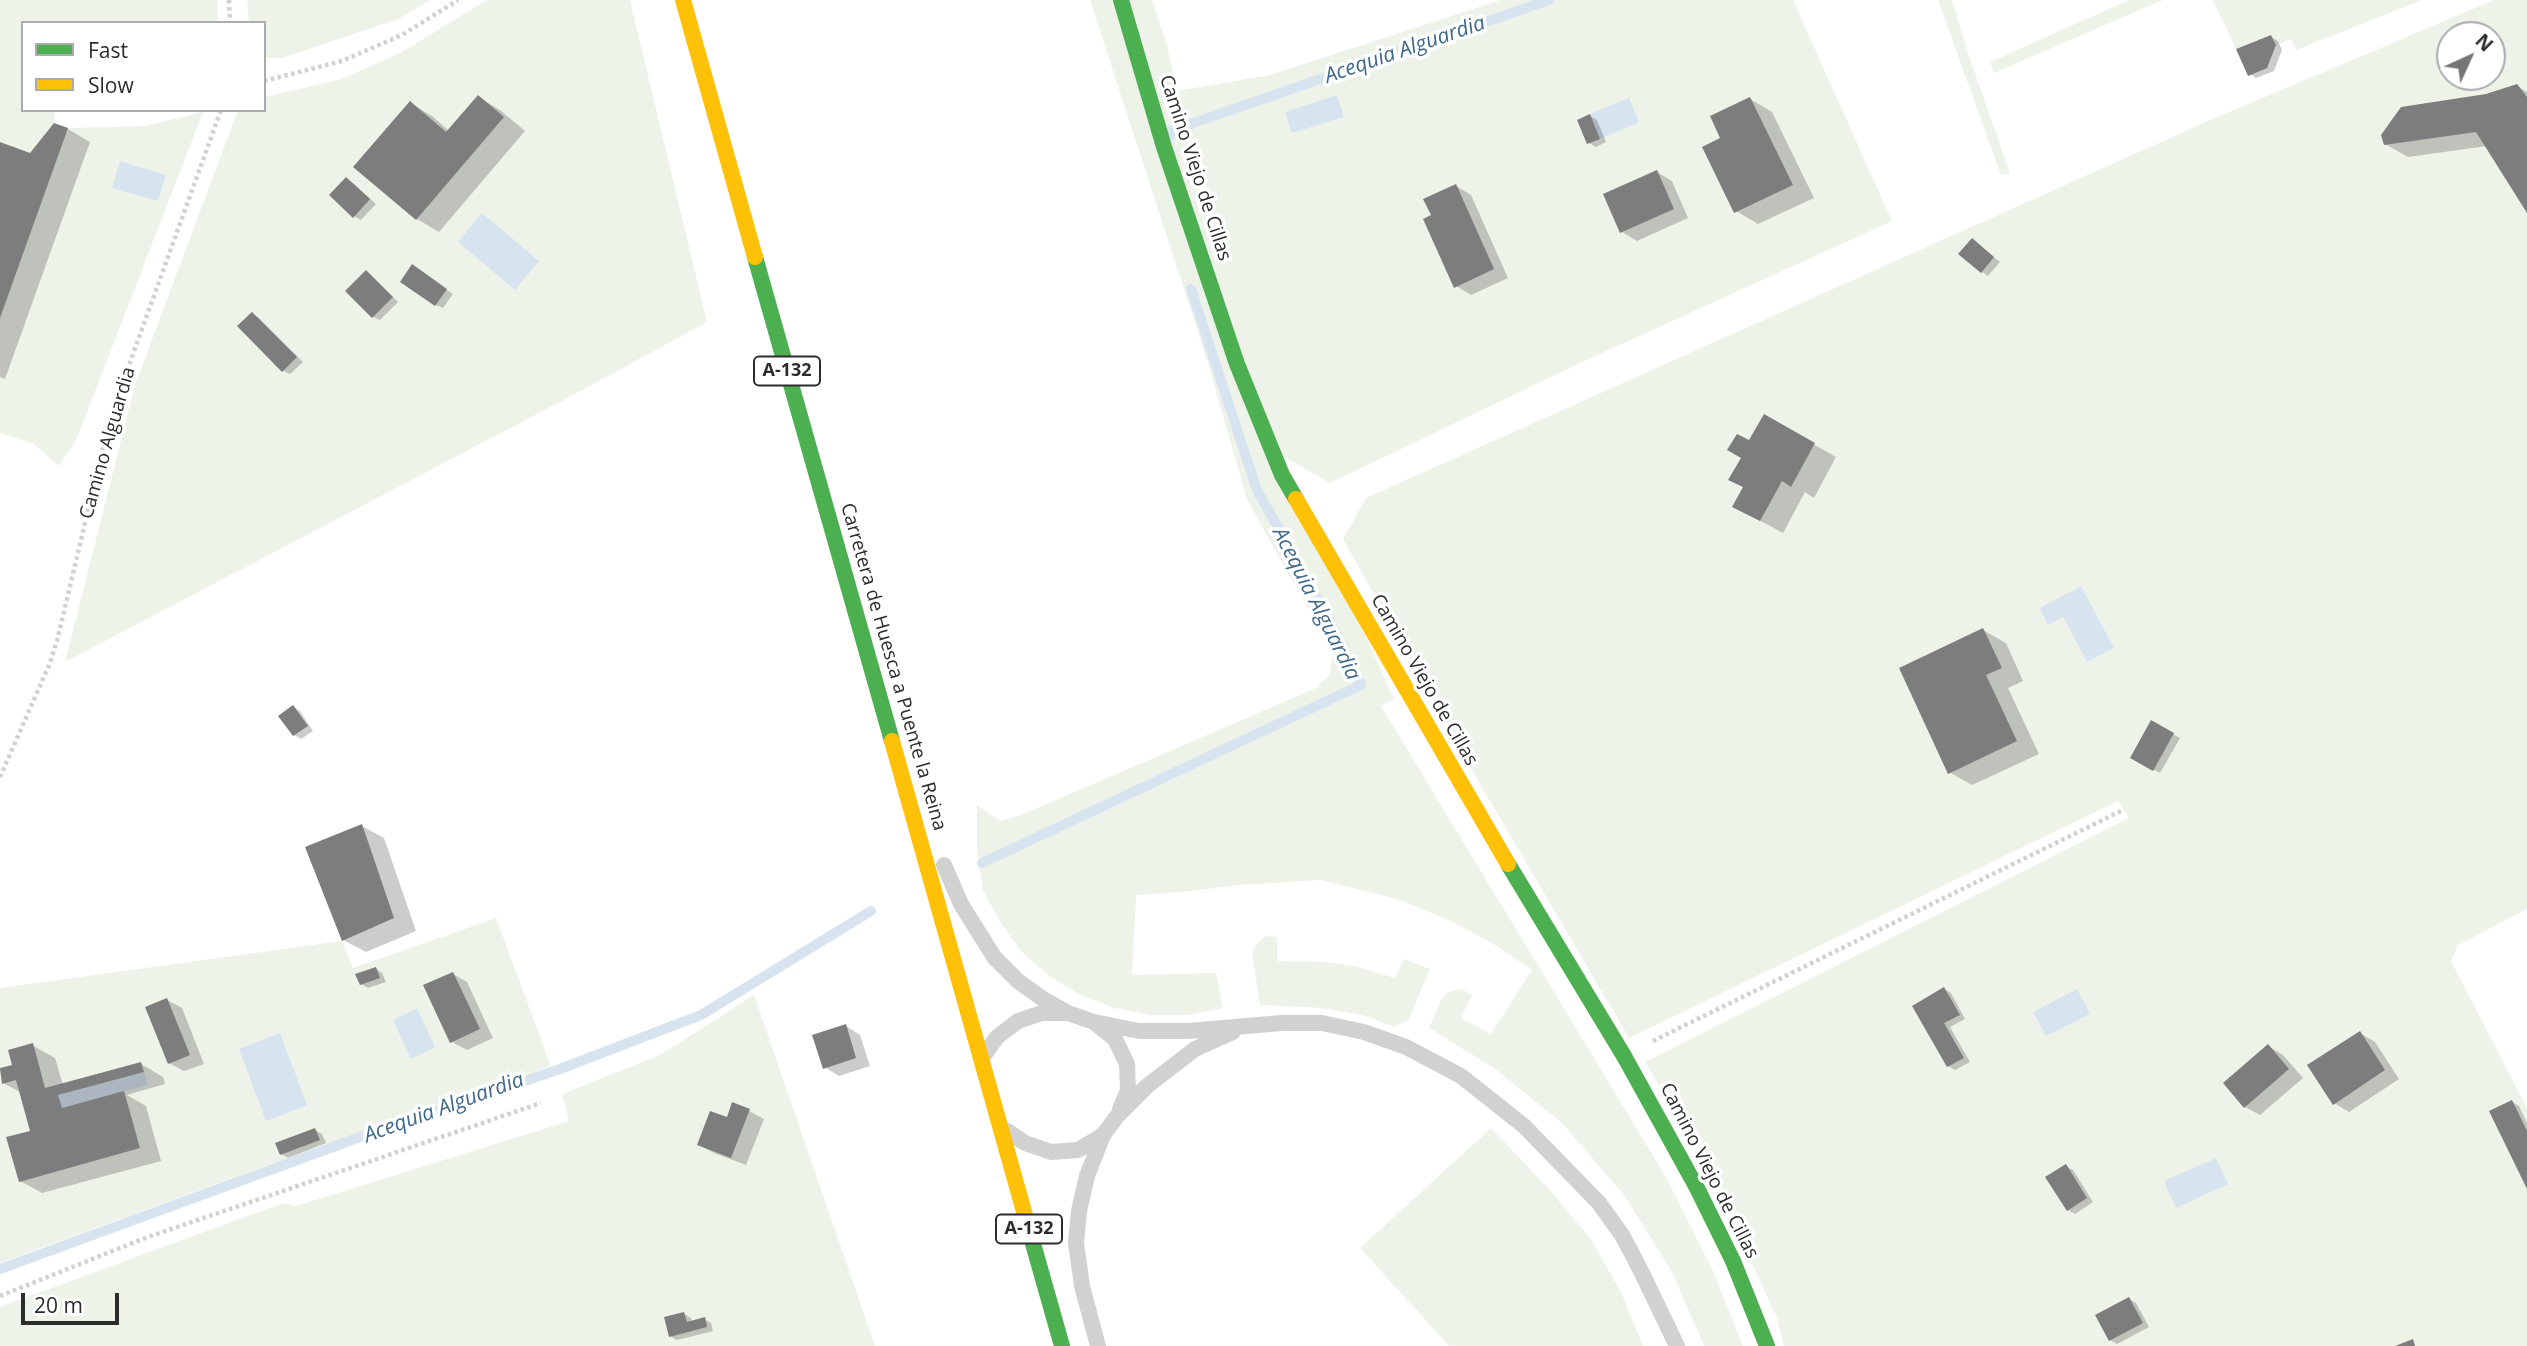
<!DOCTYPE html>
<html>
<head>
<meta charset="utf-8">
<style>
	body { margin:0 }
	#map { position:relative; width:2527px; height:1346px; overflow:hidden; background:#fff; font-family:"Open Sans",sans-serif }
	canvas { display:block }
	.legend { position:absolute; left:21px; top:21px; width:245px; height:91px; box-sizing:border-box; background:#fff; border:2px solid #ababab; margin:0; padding:9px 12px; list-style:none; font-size:21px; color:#2c2c2c }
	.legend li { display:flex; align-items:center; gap:14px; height:35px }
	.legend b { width:35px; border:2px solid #ababab }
	.north { position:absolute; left:2436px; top:21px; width:70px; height:70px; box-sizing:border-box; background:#fff; border:2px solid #ababab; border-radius:50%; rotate:45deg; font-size:19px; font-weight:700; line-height:28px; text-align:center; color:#2c2c2c }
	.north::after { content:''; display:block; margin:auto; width:24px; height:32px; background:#767676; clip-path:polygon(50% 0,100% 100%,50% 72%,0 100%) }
	.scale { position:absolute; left:21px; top:1293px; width:98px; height:32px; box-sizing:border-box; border:4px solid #2c2c2c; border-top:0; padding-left:9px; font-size:21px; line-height:24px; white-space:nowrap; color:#2c2c2c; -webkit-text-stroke:5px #fff; paint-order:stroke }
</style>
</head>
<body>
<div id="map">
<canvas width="2527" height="1346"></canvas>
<ul class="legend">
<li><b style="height:9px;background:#4caf50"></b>Fast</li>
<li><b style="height:9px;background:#ffc107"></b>Slow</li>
</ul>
<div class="north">N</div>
<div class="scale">20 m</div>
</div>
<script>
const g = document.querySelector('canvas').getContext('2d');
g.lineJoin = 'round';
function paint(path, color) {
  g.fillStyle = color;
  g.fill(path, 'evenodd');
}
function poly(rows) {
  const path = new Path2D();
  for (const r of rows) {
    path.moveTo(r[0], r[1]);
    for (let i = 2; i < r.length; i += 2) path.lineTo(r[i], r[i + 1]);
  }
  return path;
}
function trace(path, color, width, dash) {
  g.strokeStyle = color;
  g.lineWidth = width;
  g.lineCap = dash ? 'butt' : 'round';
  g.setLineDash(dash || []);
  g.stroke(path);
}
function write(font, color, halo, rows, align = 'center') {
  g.font = font + ' "Open Sans",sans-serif';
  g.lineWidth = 7;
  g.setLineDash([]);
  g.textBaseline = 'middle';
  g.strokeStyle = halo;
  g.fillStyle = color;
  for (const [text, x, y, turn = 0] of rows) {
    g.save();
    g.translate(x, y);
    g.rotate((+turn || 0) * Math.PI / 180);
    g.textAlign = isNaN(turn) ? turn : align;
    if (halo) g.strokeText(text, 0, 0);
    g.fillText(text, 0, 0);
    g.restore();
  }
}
const green = poly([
	[0,0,217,0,218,23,23,23,23,110,55,110,54,123,69,128,145,126,203,112,77,438,59,466,34,444,0,433],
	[247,0,430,0,398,19,282,58,264,58,264,23,249,23],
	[487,0,630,0,707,322,560,402,65,662,135,385,238,110,264,110,264,97,342,79,402,52],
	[1090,0,1152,0,1168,48,1176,91,1270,75,1501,0,1793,0,1892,221,1578,364,1330,483,1284,457,1394,699,1381,706,1666,1177,1713,1271,1743,1346,1704,1346,1672,1272,1624,1195,1562,1123,1494,1068,1429,1028,1442,998,1448,992,1462,989,1472,995,1461,1018,1491,1034,1532,970,1492,943,1449,920,1397,899,1320,880,1239,885,1183,892,1136,895,1132,975,1216,973,1223,1008,1187,1015,1151,1015,1115,1008,1080,995,1049,976,1022,952,1000,922,983,890,977,850,977,805,1000,821,1019,816,1316,688,1330,674,1333,653,1247,500,1207,360],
	[1938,0,1952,0,1968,53,2010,173,2001,175],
	[2129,0,2163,0,1994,73,1990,62],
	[2213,0,2422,0,2296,50,2291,39,2276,45,2271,35,2236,49],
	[2494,0,2527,0,2527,909,2458,945,2451,961,2527,1108,2527,1346,1784,1346,1777,1318,1710,1171,1645,1062,2129,818,2118,801,1629,1038,1480,784,1343,539,1366,498,2208,121],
	[2450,35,2492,35,2492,77,2450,77],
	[496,918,551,1066,260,1168,0,1263,0,988,342,941,353,968],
	[1266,936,1277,937,1277,961,1326,962,1358,967,1395,978,1404,959,1430,969,1409,1019,1395,1027,1366,1016,1322,1008,1260,1005,1252,953,1257,944],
	[754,995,875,1346,0,1346,0,1307,283,1203,296,1206,569,1121,562,1094,660,1055],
	[1491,1128,1548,1188,1590,1238,1621,1292,1643,1346,1449,1346,1360,1248]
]);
const water = poly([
	[1337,95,1344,117,1292,133,1285,112],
	[1629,98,1639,122,1600,139,1590,114],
	[120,161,166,175,158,201,112,188],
	[482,213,539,261,515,290,458,242],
	[2081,586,2114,648,2087,662,2063,617,2048,625,2040,608],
	[2077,989,2090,1014,2046,1036,2033,1012],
	[417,1008,435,1047,411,1059,393,1020],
	[280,1033,307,1105,266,1121,239,1049],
	[144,1072,148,1085,62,1108,58,1095],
	[2216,1158,2228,1184,2176,1208,2164,1181]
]);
const shadow = poly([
	[2271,37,2278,41,2282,50,2274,71,2256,78,2250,74],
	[2517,86,2527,92,2527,210,2487,146,2408,157,2385,144,2487,96],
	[478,97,500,110,525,131,439,232,417,219,410,103,432,116,449,131],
	[1750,99,1772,112,1814,198,1758,224,1736,211,1723,139],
	[1590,116,1597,120,1606,142,1596,147,1589,143],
	[54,125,68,129,90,142,5,379,0,377,0,144,31,155],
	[1657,172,1672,181,1688,218,1637,241,1622,232],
	[353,183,376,204,361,220,354,216],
	[1456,186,1471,195,1508,278,1471,295,1456,286,1433,216],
	[1973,240,2000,262,1988,276,1982,272],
	[419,271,453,294,443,308,436,305],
	[366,272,398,302,380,320,373,317],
	[252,314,259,318,303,362,290,374,283,371],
	[1764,416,1836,457,1814,498,1805,492,1783,533,1757,519,1745,487],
	[1983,630,2006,643,2023,681,2008,688,2039,754,1972,785,1949,772],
	[293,707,300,711,313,731,301,739,294,735],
	[2152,722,2180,738,2160,773,2132,758],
	[362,826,384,838,416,931,366,952,343,940],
	[376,969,382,973,386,982,368,988,361,984],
	[453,974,467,982,493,1038,467,1050,452,1042],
	[1944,989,1951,993,1965,1019,1950,1027,1970,1062,1955,1070,1948,1066,1915,1006],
	[167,1000,182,1008,204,1064,184,1071,169,1063],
	[846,1026,860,1035,870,1066,839,1076,824,1067],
	[2360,1033,2375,1042,2399,1079,2349,1112,2334,1103],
	[32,1045,55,1058,63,1085,141,1064,163,1077,165,1084,127,1095,146,1106,161,1161,42,1193,20,1181,32,1132,22,1093,3,1083,0,1070,14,1066],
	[2268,1046,2283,1055,2303,1078,2260,1115,2245,1107],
	[2512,1102,2519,1106,2527,1123,2527,1185],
	[749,1111,764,1119,746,1165,714,1153,699,1145,728,1119],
	[315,1130,322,1134,326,1143,288,1158,281,1154],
	[2066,1166,2073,1170,2093,1202,2075,1214,2068,1210],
	[2129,1299,2136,1303,2149,1327,2117,1344,2110,1340],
	[684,1314,691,1318,692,1322,704,1319,711,1323,713,1331,677,1340,670,1336]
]);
const stream = poly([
	[1172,135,1170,131,1549,0],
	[982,863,1361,685,1328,617,1257,490,1191,289],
	[0,1269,363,1136,560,1069,701,1015,871,911]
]);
const building = poly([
	[2271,35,2276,45,2267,68,2248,76,2236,49],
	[2517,84,2527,97,2527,213,2476,132,2384,145,2381,135,2401,107,2486,94],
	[478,95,504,117,416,220,353,167,410,101,446,132],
	[1750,97,1793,185,1734,213,1702,147,1720,138,1710,116],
	[1590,114,1600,139,1587,144,1577,120],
	[54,123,68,128,0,318,0,142,30,153],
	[1657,170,1674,209,1620,233,1603,194],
	[346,177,370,199,353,218,329,195],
	[1456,184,1494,269,1454,288,1423,219,1431,215,1423,199],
	[1972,238,1994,257,1981,273,1958,254],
	[412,264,447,289,435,306,400,282],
	[366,270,393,297,372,318,345,291],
	[252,312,297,357,282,372,237,326],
	[1764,414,1815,443,1791,487,1782,481,1760,521,1732,507,1743,487,1728,480,1741,458,1727,450,1737,434,1749,440],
	[1983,628,2002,668,1986,675,2017,741,1948,774,1899,668],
	[293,705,308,726,293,736,278,716],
	[2151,720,2174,733,2153,771,2130,758],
	[362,824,394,918,342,941,305,847],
	[376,967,380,978,360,985,355,974],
	[453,972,480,1029,450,1043,423,985],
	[1944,987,1960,1015,1944,1023,1964,1058,1947,1067,1912,1006],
	[167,998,190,1055,168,1064,145,1007],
	[846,1024,856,1058,823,1069,812,1035],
	[2360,1031,2385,1070,2333,1105,2307,1065],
	[33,1043,45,1088,141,1062,144,1072,58,1095,62,1108,124,1091,140,1148,19,1182,6,1137,30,1131,16,1080,2,1084,0,1068,12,1065,8,1050],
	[2268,1044,2289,1069,2244,1108,2223,1083],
	[2512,1100,2527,1131,2527,1189,2489,1111],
	[732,1102,750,1109,731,1158,697,1145,710,1111,727,1117],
	[315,1128,320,1140,280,1155,275,1143],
	[2066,1164,2087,1198,2067,1211,2045,1177],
	[2129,1297,2143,1323,2109,1341,2095,1315],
	[684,1312,687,1322,705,1317,707,1327,669,1337,664,1317],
	[2413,1339,2415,1346,2395,1346]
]);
const path = poly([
	[229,0,230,23],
	[264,81,342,61,402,35,458,0],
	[0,777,50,663,58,637,104,443,120,390,221,110],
	[1653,1041,2123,810],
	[0,1296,145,1238,541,1103]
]);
const lane = poly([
	[944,865,961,904,994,957,1018,981,1043,999,1068,1013,1094,1022,1139,1031,1189,1031,1281,1023,1322,1023,1364,1032,1406,1047,1461,1076,1524,1126,1599,1203,1622,1235,1640,1269,1677,1346],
	[1095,1023,1115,1039,1127,1064,1128,1090,1120,1109],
	[985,1054,997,1037,1018,1021,1042,1013,1066,1013],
	[1007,1131,1025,1143,1051,1152,1078,1150,1103,1135],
	[1098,1346,1082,1286,1076,1243,1079,1211,1087,1176,1103,1135,1118,1115,1147,1086,1195,1049,1233,1032]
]);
const fast = poly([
	[1121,0,1164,147,1237,364,1282,475,1296,499],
	[755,257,892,741],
	[1508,864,1624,1056,1697,1188,1733,1261,1767,1346],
	[1030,1233,1062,1346]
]);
const slow = poly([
	[683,0,755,257],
	[1296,499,1508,864],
	[892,741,1030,1233]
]);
const shields = [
	[787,371,66],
	[1029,1229,66]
];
const shieldNames = [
	["A-132",787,371],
	["A-132",1029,1229]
];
const streetNames = [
	["Camino Viejo de Cillas",1195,168,72],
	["Camino Alguardia",108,443,-74],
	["Carretera de Huesca a Puente la Reina",893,667,74],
	["Camino Viejo de Cillas",1424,680,60],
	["Camino Viejo de Cillas",1709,1171,63]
];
const waterNames = [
	["Acequia Alguardia",1405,50,-19],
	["Acequia Alguardia",1316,604,63],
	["Acequia Alguardia",444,1108,-20]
];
paint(green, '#eef3ea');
paint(water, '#d7e4f0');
paint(shadow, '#0003');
trace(stream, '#d7e4f0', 10);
paint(building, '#7d7d7d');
trace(path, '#d1d1d1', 4.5, [3.5, 3.5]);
trace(lane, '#d1d1d1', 16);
trace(fast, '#4caf50', 16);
trace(slow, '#ffc107', 16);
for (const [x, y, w] of shields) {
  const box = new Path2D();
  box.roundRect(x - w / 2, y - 14.5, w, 29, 5);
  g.fillStyle = '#fff';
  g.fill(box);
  trace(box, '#2c2c2c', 2);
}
write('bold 18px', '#2c2c2c', null, shieldNames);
write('19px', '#2c2c2c', '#fff', streetNames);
write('italic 21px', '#3e688a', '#fff', waterNames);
</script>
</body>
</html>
